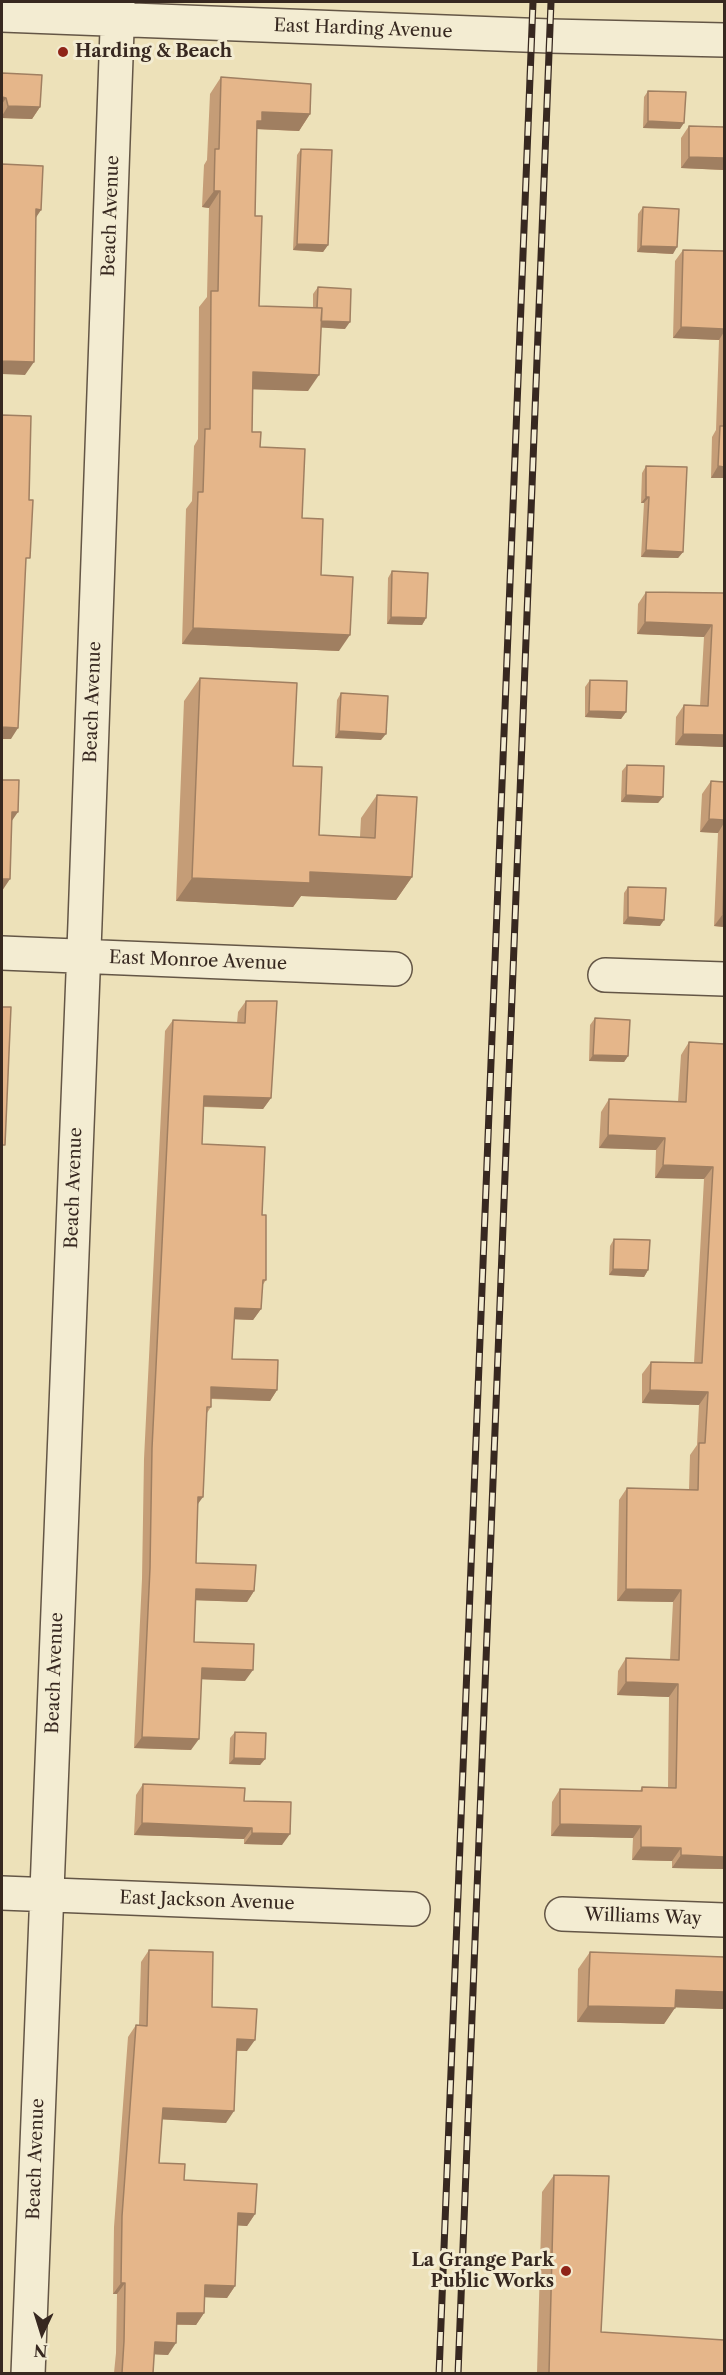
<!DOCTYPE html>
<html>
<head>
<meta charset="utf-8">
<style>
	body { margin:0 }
	#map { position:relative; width:726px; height:2375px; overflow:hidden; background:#ede1b9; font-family:"Libre Caslon Text",serif }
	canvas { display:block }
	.frame { position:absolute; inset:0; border:3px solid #372820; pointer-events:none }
	.north { position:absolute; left:12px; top:2303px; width:60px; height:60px; -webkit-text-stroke:4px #f3ecd2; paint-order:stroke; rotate:184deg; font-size:16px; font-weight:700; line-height:24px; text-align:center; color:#372820 }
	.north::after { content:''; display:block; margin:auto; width:21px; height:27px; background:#372820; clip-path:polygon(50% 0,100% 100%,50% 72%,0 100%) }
</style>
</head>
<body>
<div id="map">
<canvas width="726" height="2375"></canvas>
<div class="frame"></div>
<div class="north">N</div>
</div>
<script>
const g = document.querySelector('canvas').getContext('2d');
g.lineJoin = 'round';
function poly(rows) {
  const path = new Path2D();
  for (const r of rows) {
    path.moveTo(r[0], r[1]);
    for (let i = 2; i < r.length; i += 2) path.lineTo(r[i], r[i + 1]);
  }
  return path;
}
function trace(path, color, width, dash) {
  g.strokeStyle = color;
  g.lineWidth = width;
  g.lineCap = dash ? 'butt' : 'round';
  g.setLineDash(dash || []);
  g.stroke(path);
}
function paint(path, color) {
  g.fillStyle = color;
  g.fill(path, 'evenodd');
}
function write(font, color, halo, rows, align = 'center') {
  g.font = font + ' "Libre Caslon Text",serif';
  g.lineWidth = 6;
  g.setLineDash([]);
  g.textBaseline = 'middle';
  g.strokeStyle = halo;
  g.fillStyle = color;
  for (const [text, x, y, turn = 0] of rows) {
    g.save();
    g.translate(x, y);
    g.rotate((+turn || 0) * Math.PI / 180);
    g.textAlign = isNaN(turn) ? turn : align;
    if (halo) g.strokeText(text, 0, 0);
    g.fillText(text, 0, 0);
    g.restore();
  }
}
const minor = poly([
	[2,15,550,36,724,40],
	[2,953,395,969],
	[605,975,724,979],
	[2,1893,413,1909],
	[562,1914,724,1920],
	[28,2374,85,923,118,2]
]);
const rail = poly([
	[439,2374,533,2],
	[458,2374,551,2]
]);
const wall = poly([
	[2,73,40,107,32,119,2,118],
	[221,77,310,114,299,131,257,129,255,216,259,306,313,308,313,294,318,287,345,329,321,327,308,391,253,389,252,432,302,518,321,575,339,651,182,644,186,509,192,501,194,446,198,439,199,307,207,297,209,208,202,207,204,165,207,160,210,94],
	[648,91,680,129,643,128,644,97],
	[689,126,724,127,724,170,681,168,681,138],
	[301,149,328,245,323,252,293,250,297,155],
	[643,207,673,254,637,252,638,214],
	[683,250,724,251,724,478,711,478,712,437,716,430,719,340,673,338,675,261],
	[646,466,683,552,678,558,641,557,644,503,641,503,642,473],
	[392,571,426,618,422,625,387,624,388,578],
	[646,592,724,593,724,747,675,745,676,717,684,705,700,706,704,637,637,634,638,604],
	[200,678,293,766,319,835,360,837,361,818,377,795,412,877,396,900,301,896,293,907,176,901,184,701],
	[590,680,626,712,621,719,585,717,585,687],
	[341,693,381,740,335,738,337,700],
	[627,765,663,797,658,803,621,802,622,771],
	[711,781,724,782,724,927,714,926,718,833,700,832,702,794],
	[628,887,660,926,623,924,624,893],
	[246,1001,271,1098,263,1109,204,1107,202,1144,262,1215,266,1280,262,1286,261,1309,253,1320,234,1319,232,1359,277,1390,270,1401,211,1399,211,1407,207,1413,198,1505,196,1563,254,1591,247,1602,195,1600,194,1642,245,1681,202,1679,191,1750,134,1748,142,1579,144,1459,165,1031,173,1020,237,1023,238,1012],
	[595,1018,628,1056,624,1062,589,1061,590,1025],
	[689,1042,724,1044,724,1869,672,1868,672,1861,632,1860,633,1838,551,1836,552,1802,560,1789,640,1791,642,1787,668,1788,669,1697,617,1695,618,1671,626,1658,670,1660,673,1602,617,1601,619,1500,627,1488,689,1490,690,1455,697,1445,699,1405,642,1403,642,1374,651,1362,694,1363,704,1179,655,1178,656,1150,599,1148,601,1112,609,1099,678,1102,681,1055],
	[614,1239,648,1270,644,1277,609,1275,610,1246],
	[235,1732,265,1759,260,1765,229,1764,230,1738],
	[143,1784,244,1801,282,1845,244,1844,244,1839,134,1835,136,1795],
	[149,1950,212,2007,247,2051,237,2051,226,2123,162,2119,159,2163,184,2180,255,2214,247,2226,237,2225,235,2286,227,2298,204,2297,204,2313,196,2325,177,2325,168,2355,154,2354,153,2373,114,2373,116,2353,117,2294,113,2294,114,2227,128,2037,136,2025,139,2025,141,1962],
	[590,1952,724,1957,724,2009,675,2007,664,2024,577,2022,578,1969],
	[554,2175,601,2332,724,2373,537,2373,542,2192]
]);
const shadedWall = poly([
	[2,97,6,98,2,104],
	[8,106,40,107,32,119,2,118,2,116],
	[262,112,310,114,299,131,256,129,250,137],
	[648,121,684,123,680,129,643,128],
	[689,157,724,158,724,170,681,168],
	[214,191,220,191,209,208,202,207],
	[36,209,41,210,33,222],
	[297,244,328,245,323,252,293,250],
	[641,246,677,247,673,254,637,252],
	[317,320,350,322,345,329,312,327],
	[681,327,724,329,724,332,719,340,673,338],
	[2,361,34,362,25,375,2,374],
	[253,372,319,375,308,391,242,389],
	[718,466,724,467,724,478,711,478],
	[646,497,649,497,644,503,641,503],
	[646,550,683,552,678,558,641,557],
	[391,617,426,618,422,625,387,624],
	[645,622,712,625,704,637,637,634],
	[193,628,350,635,339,651,182,644],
	[589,711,626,712,621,719,585,717],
	[2,727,18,728,11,739,2,739],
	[339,731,386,734,381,740,335,738],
	[683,734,724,735,724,747,675,745],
	[626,795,663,797,658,803,621,802],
	[12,812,18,812,9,825],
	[709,819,724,820,724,823,718,833,700,832],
	[310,872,412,877,396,900,301,896,293,907,176,901,192,878],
	[2,879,10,879,2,891],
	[723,914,724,914,724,927,714,926],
	[628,917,664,920,660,926,623,924],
	[593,1055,628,1056,624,1062,589,1061],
	[204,1096,271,1098,263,1109,196,1106],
	[608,1135,665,1138,656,1150,599,1148],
	[663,1165,713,1167,704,1179,655,1178],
	[613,1269,648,1270,644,1277,609,1275],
	[235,1308,261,1309,253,1320,227,1319],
	[211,1387,277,1390,270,1401,204,1398],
	[650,1390,708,1392,699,1405,642,1403],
	[198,1497,203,1497,195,1508],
	[196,1589,254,1591,247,1602,188,1600],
	[626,1589,681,1590,673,1602,617,1601],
	[202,1668,253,1670,245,1681,194,1679],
	[626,1682,678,1684,669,1697,617,1695],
	[142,1737,199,1739,191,1750,134,1748],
	[234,1758,265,1759,260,1765,229,1764],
	[142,1823,252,1828,244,1839,134,1835],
	[560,1824,641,1826,633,1838,551,1836],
	[252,1833,290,1834,282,1845,244,1844],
	[641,1847,681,1848,672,1861,632,1860],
	[681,1855,724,1857,724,1869,672,1868],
	[676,1990,724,1992,724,2009,664,2007],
	[588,2006,675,2008,664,2024,577,2022],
	[237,2039,255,2040,247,2051,229,2050],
	[163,2108,234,2111,226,2123,155,2119],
	[238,2213,255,2214,247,2226,230,2225],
	[121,2283,125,2283,117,2294,113,2294],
	[205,2285,235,2286,227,2298,197,2297],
	[177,2313,204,2313,196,2325,169,2324],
	[155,2342,176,2343,168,2355,147,2354]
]);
const building = poly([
	[2,73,42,75,40,107,8,106,6,98,2,97,2,73],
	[221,77,311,84,310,114,262,112,262,121,257,121,255,216,262,216,259,306,322,308,319,375,253,372,252,432,261,432,260,447,305,449,302,518,323,519,321,575,353,577,350,635,193,628,198,492,203,492,205,429,210,429,211,291,218,291,220,191,214,191,215,149,219,149,221,77],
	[648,91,686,92,684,123,648,121,648,91],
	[689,126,724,127,724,158,689,157,689,126],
	[301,149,332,150,328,245,297,244,301,149],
	[2,164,43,166,41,210,36,209,34,362,2,361,2,164],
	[643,207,679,209,677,247,641,246,643,207],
	[683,250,724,251,724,329,681,327,683,250],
	[318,287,351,289,350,322,321,321,322,308,317,308,318,287],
	[724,409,724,467,718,466,720,426,724,426,724,409],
	[2,415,31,416,29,500,33,500,30,558,26,558,18,728,2,727,2,415],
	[646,466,687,467,683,552,646,550,649,497,646,497,646,466],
	[392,571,428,573,426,618,391,617,392,571],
	[646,592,724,593,724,735,683,734,684,705,708,706,712,625,645,622,646,592],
	[200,678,297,683,293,766,322,767,319,835,375,838,377,795,417,797,412,877,310,872,310,883,192,878,200,678],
	[590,680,627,681,626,712,589,711,590,680],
	[341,693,388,696,386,734,339,731,341,693],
	[627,765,664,766,663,797,626,795,627,765],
	[2,780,19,780,18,812,12,812,10,879,2,879,2,780],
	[711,781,724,782,724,820,709,819,711,781],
	[724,878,724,914,723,914,724,878],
	[628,887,666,888,664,920,628,917,628,887],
	[246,1001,277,1001,271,1098,204,1096,202,1144,265,1147,262,1215,266,1215,266,1280,263,1280,261,1309,235,1308,232,1359,278,1360,277,1390,211,1387,211,1407,207,1407,203,1497,198,1497,196,1563,256,1565,254,1591,196,1589,194,1642,254,1644,253,1670,202,1668,199,1739,142,1737,150,1568,152,1448,173,1020,245,1023,246,1001],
	[2,1007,11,1007,5,1145,2,1145,2,1007],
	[595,1018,630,1020,628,1056,593,1055,595,1018],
	[689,1042,724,1044,724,1857,681,1855,681,1848,641,1847,641,1826,560,1824,560,1789,642,1791,642,1787,676,1788,678,1684,626,1682,626,1658,679,1660,681,1590,626,1589,627,1488,698,1490,699,1443,705,1443,708,1392,650,1390,651,1362,702,1363,713,1167,663,1165,665,1138,608,1135,609,1099,686,1102,689,1042],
	[614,1239,650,1240,648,1270,613,1269,614,1239],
	[235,1732,266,1733,265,1759,234,1758,235,1732],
	[143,1784,245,1788,244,1801,291,1802,290,1834,252,1833,252,1828,142,1823,143,1784],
	[149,1950,213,1952,212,2007,257,2009,255,2040,237,2039,234,2111,163,2108,159,2163,185,2164,184,2180,257,2184,255,2214,238,2213,235,2286,205,2285,204,2313,177,2313,176,2343,155,2342,153,2373,122,2373,124,2341,125,2283,121,2283,122,2216,136,2025,147,2026,149,1950],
	[590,1952,724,1957,724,1992,676,1990,675,2008,588,2006,590,1952],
	[554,2175,609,2176,601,2332,724,2340,724,2373,549,2373,554,2175]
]);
const markers = [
	[63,52,6,"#8f2418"],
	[566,2271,6,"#8f2418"]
];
const streetNames = [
	["East Harding Avenue",363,29,2],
	["Beach Avenue",111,216,-88],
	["Beach Avenue",93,702,-88],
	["East Monroe Avenue",198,961,2],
	["Beach Avenue",74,1188,-88],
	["Beach Avenue",55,1673,-88],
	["East Jackson Avenue",207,1901,2],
	["Williams Way",643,1917,2],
	["Beach Avenue",36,2159,-88]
];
const poiNames = [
	["Harding & Beach",75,52],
	["La Grange Park",554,2261,"right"],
	["Public Works",554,2282,"right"]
];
trace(minor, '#645646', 36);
trace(minor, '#f3ecd2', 33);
trace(rail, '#372820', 7);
trace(rail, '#f3ecd2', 4.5, [14]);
paint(wall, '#c59d77');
paint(shadedWall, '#a07f61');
paint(building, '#e5b68a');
trace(building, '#a07f61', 1.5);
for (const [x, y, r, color] of markers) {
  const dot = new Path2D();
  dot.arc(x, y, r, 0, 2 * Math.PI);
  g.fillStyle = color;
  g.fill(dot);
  trace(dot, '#f3ecd2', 2);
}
write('18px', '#372820', '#f3ecd2', streetNames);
write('bold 18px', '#372820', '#f3ecd2', poiNames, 'left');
</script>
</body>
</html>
